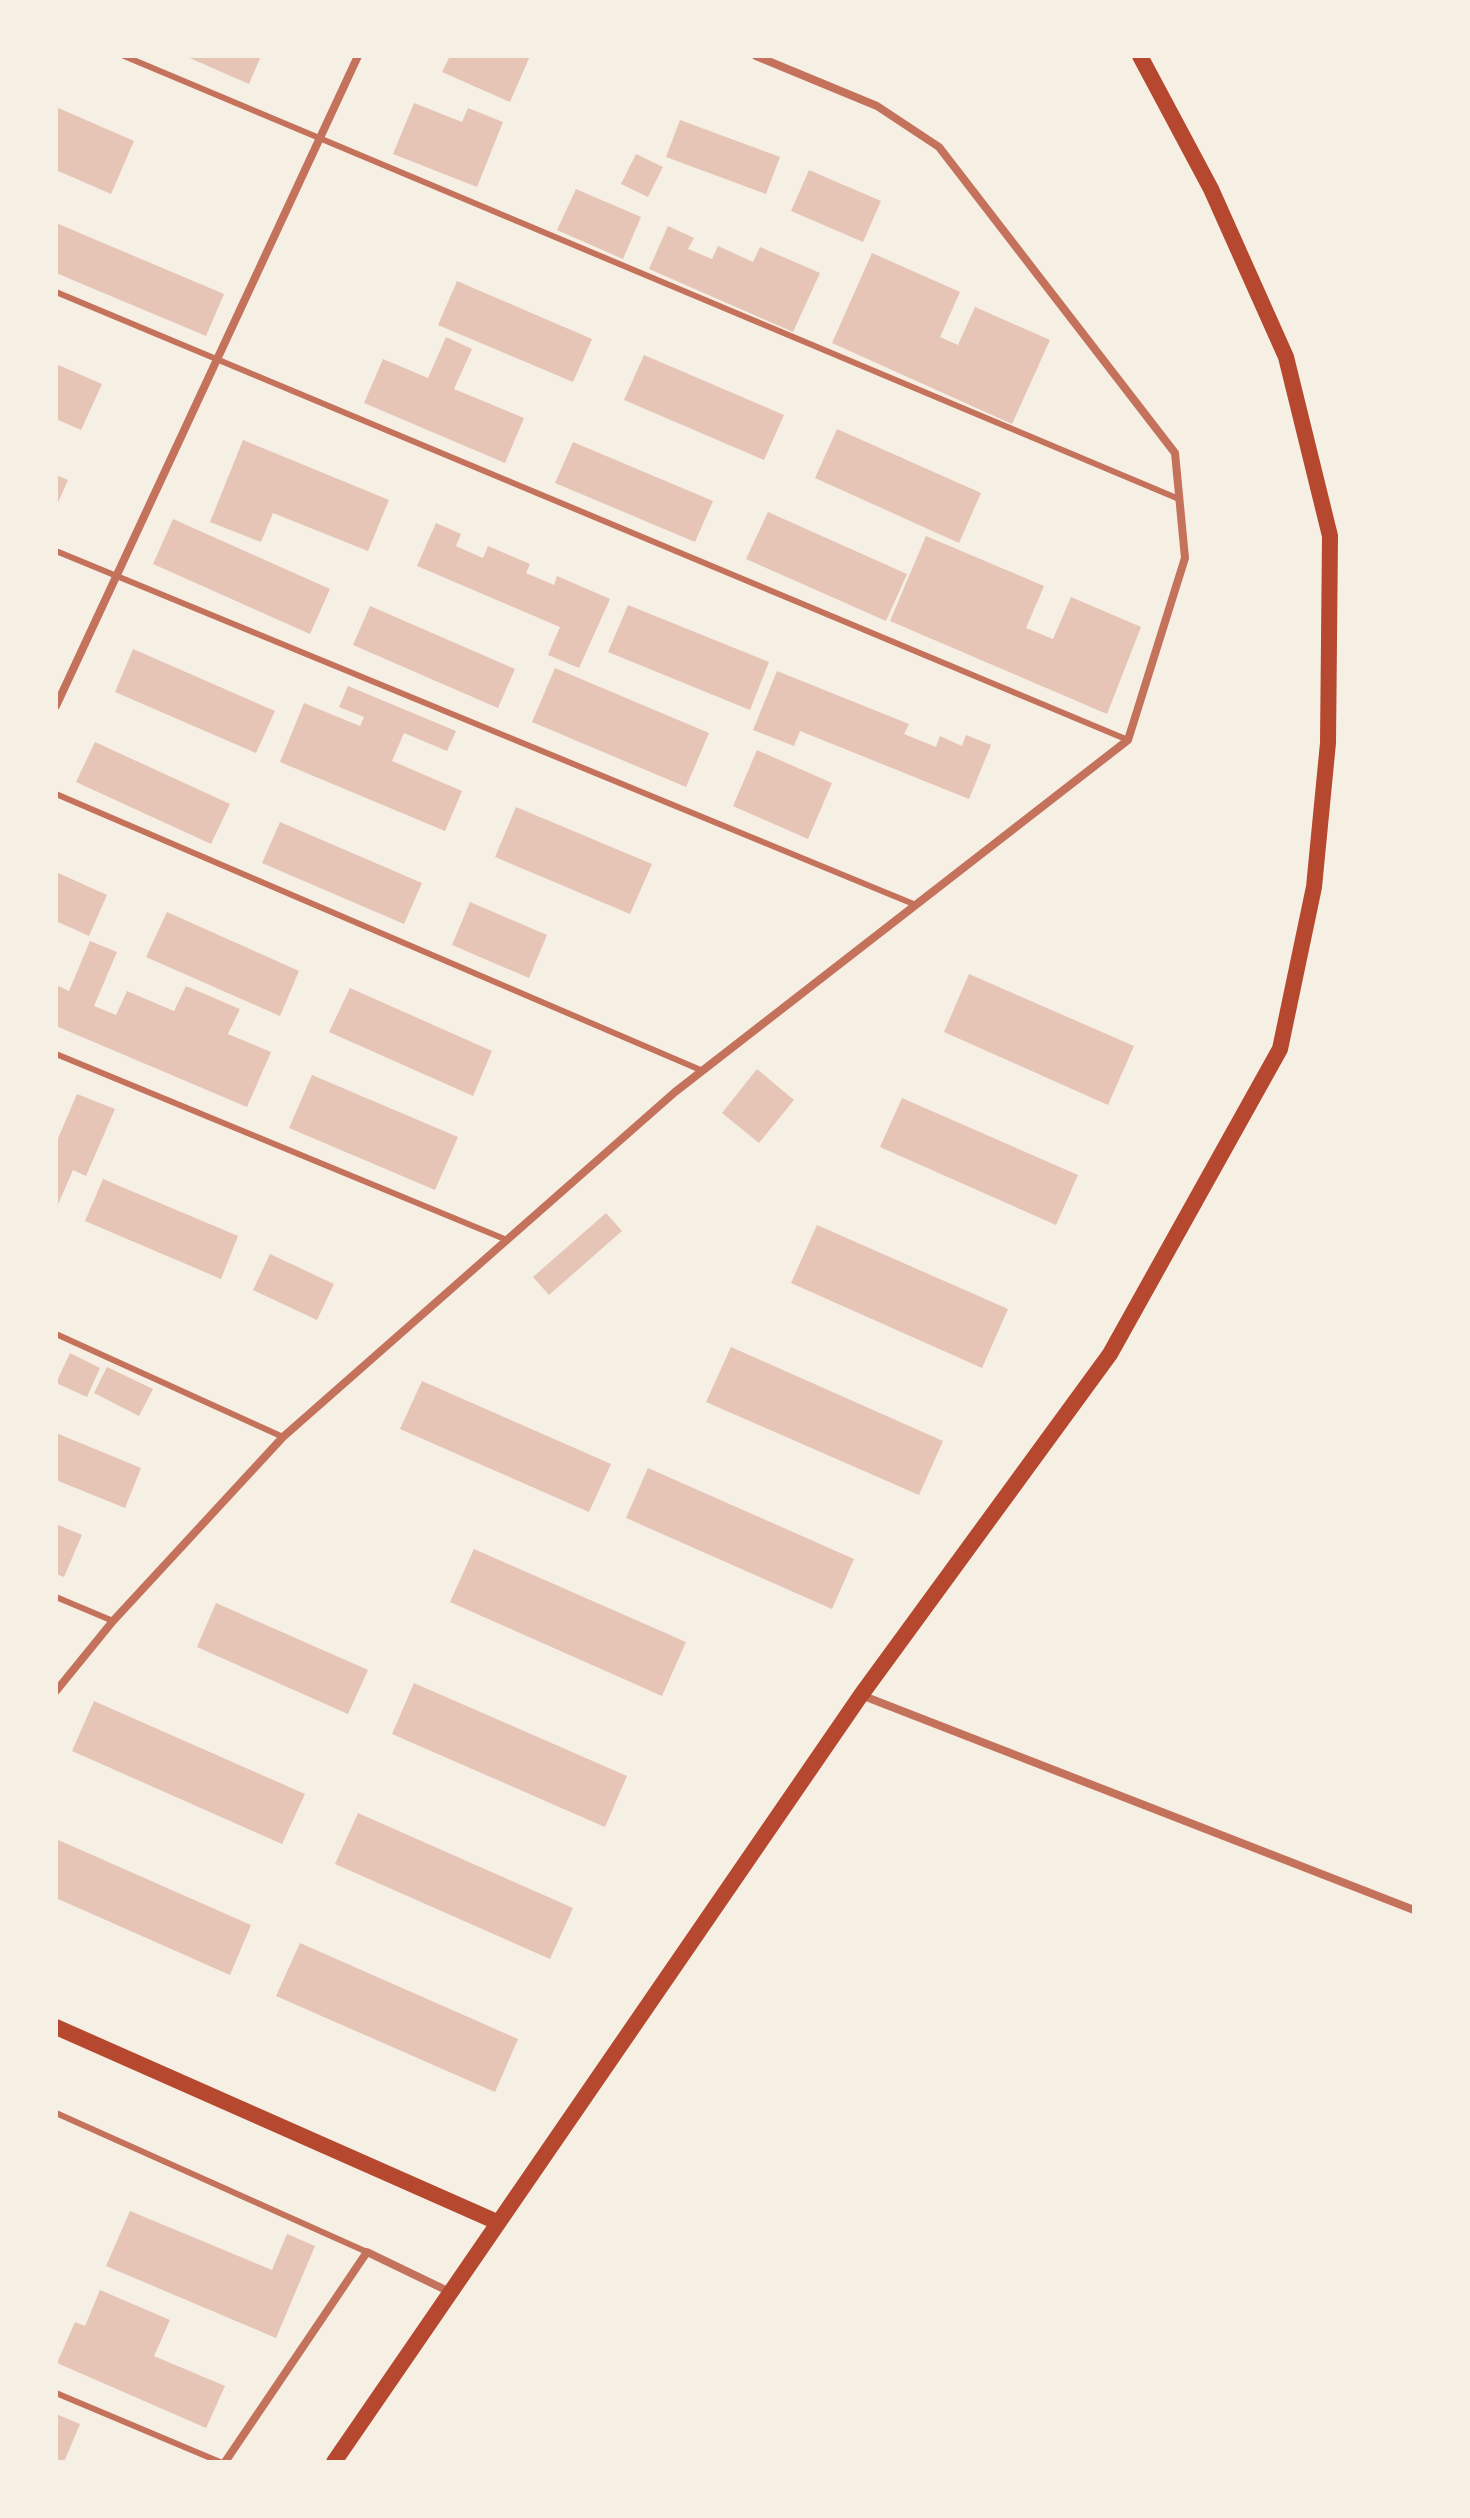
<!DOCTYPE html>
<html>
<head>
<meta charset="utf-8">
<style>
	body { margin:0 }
	#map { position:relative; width:1470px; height:2518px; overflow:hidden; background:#f6efe4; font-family:Rubik,sans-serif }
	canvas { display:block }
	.frame { position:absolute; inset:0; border:58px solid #f6efe4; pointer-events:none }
</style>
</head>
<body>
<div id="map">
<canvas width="1470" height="2518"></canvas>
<div class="frame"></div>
</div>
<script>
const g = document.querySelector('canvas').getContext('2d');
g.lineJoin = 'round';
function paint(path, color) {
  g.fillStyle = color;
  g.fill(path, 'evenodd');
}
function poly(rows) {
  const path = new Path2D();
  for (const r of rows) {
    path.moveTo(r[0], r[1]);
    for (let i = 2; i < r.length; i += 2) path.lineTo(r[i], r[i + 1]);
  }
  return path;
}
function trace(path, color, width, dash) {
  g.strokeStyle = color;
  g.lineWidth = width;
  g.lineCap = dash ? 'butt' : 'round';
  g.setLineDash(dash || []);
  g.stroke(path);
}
const building = poly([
	[185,56,261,56,249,84],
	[450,56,530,56,510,102,442,72],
	[414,103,462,122,468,108,503,122,477,187,393,154],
	[56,107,134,141,111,194,56,170],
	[680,120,780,157,766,194,666,157],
	[636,154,663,167,648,197,621,184],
	[809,170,881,201,863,242,791,211],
	[576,189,641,217,623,259,557,230],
	[56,223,224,294,206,336,56,273],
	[668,226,694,238,688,249,712,259,718,246,753,262,760,247,820,273,793,332,649,269],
	[872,253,960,292,940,337,958,345,975,307,1050,340,1012,424,832,343],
	[457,281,592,339,573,382,438,325],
	[446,337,472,349,454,389,524,418,505,463,364,403,383,359,428,378],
	[644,355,784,415,764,460,624,400],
	[56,364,102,384,81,430,56,419],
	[837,429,981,493,959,543,815,478],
	[243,440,389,500,368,551,273,513,261,542,210,522],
	[573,442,713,501,695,542,555,483],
	[56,475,68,480,56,507],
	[768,512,907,574,886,621,746,559],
	[173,519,330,589,310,634,153,564],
	[436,523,461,534,456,546,483,558,488,546,530,564,526,573,554,585,557,576,610,599,579,668,548,655,560,627,417,566],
	[926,536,1044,586,1026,628,1053,639,1071,597,1141,627,1107,714,890,621],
	[628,605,769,662,750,710,608,652],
	[370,606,515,669,498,708,353,645],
	[133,649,275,711,256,753,115,692],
	[555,668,709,733,686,787,532,722],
	[777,671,909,724,904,734,936,747,940,736,962,746,966,735,991,745,969,799,800,731,794,746,753,730],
	[348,686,456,731,447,751,404,733,392,761,462,791,445,831,280,762,304,703,360,726,364,717,339,707],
	[95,742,230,804,211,844,76,782],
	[757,750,832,783,808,839,733,806],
	[516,807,652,864,630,914,495,857],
	[280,822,422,883,404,924,262,863],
	[56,872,107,895,89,936,56,921],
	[470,902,547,935,529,978,452,945],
	[167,912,299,971,280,1016,146,957],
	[90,941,117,952,94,1006,116,1015,127,991,174,1011,186,986,240,1009,228,1034,271,1052,247,1107,56,1026,56,985,69,991],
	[969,974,1134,1046,1108,1105,944,1032],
	[350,988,492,1051,473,1096,329,1032],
	[757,1069,794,1100,759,1143,722,1113],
	[312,1075,458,1137,435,1190,289,1128],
	[77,1094,115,1109,86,1176,73,1170,56,1209,56,1143],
	[902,1098,1078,1175,1056,1225,880,1147],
	[103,1179,238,1236,221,1279,85,1221],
	[606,1213,622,1231,549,1295,533,1277],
	[817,1225,1008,1309,982,1368,791,1283],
	[270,1254,334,1284,317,1320,253,1290],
	[731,1347,943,1441,919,1495,706,1402],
	[70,1353,100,1368,87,1397,56,1383],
	[107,1367,153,1389,139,1416,94,1393],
	[422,1381,611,1464,589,1512,400,1429],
	[56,1433,141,1468,125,1508,56,1480],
	[648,1468,854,1559,832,1609,626,1518],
	[56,1524,82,1535,64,1577,56,1574],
	[474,1549,686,1642,662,1696,450,1602],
	[216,1603,368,1670,348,1714,197,1647],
	[414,1683,627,1776,605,1827,392,1734],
	[94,1701,305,1794,282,1844,72,1751],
	[358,1813,573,1908,550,1959,335,1864],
	[56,1839,251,1925,230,1975,56,1898],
	[300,1943,518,2039,495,2092,276,1996],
	[130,2211,272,2270,287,2234,315,2246,276,2338,106,2266],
	[100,2290,170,2320,154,2356,225,2386,206,2428,57,2363,75,2322,85,2326],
	[56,2414,80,2424,64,2462,56,2462]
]);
const service = poly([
	[124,56,1179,499],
	[56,292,1128,740],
	[56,551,916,905],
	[56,794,703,1071],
	[56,1054,507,1240],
	[56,1334,283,1437],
	[56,1597,113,1621],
	[56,2113,367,2252],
	[56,2393,220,2462]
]);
const minor = poly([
	[56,706,358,56],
	[56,1691,113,1621,283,1437,675,1092,1128,740,1185,558,1175,453,939,147,877,106,756,56],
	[861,1695,1414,1910],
	[225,2462,367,2252,450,2292]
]);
const secondary = poly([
	[56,2027,497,2222],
	[334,2462,861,1695,1110,1354,1280,1049,1314,887,1328,743,1330,536,1286,357,1211,189,1140,56]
]);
paint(building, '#e6c5b7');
trace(service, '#c5725c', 6);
trace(minor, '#c5725c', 8);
trace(secondary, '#b5482f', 16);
</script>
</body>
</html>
